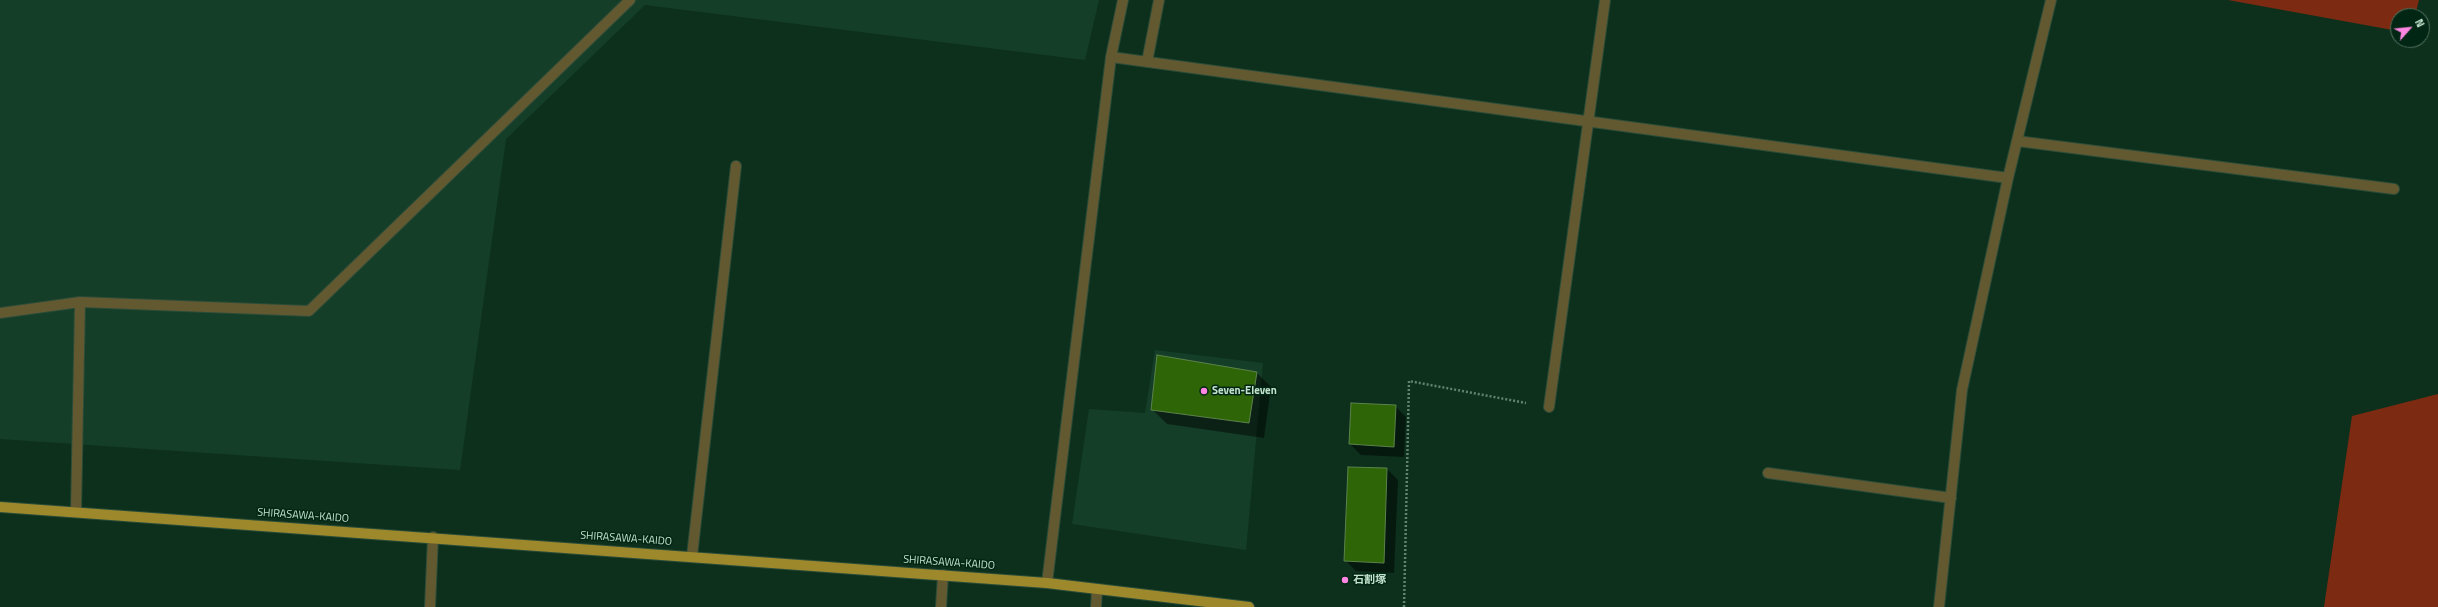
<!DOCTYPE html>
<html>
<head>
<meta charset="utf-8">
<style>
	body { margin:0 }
	#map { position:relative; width:2438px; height:607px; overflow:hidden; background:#0d301d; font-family:"Titillium Web",sans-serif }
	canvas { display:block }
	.north { position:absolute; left:2390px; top:8px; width:40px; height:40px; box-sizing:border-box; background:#022614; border:1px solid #4f715e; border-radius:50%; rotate:63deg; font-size:11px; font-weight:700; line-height:16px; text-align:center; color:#c2e2cd }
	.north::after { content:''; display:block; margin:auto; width:14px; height:18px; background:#fd86e2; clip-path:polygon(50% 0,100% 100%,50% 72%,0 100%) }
</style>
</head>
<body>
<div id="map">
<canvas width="2438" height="607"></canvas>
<div class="north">N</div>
</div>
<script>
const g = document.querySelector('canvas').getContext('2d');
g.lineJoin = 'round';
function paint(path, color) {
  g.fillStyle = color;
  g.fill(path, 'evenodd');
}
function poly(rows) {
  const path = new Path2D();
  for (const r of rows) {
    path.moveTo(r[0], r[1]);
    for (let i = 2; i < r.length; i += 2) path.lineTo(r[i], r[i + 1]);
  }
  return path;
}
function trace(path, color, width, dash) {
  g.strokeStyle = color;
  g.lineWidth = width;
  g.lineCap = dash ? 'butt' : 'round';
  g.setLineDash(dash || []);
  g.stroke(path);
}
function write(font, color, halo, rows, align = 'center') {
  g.font = font + ' "Titillium Web","Noto Sans JP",sans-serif';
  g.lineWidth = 3;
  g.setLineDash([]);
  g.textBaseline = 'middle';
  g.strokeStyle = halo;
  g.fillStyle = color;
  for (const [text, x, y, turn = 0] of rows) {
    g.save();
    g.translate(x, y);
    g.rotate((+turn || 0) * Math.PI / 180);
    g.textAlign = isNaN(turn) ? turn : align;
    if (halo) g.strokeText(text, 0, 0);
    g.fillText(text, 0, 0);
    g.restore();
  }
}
const built = poly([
	[0,0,1099,0,1085,60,645,5,506,139,460,470,0,439],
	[1155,350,1263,363,1246,550,1072,524,1089,409,1145,413]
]);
const green = poly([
	[2228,0,2419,0,2415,16,2398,16,2398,31],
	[2438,394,2438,607,2324,607,2352,416]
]);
const shadow = poly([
	[1256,372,1271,387,1264,438,1167,424,1152,409],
	[1395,406,1406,417,1404,457,1361,455,1350,444],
	[1387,469,1398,480,1394,573,1356,571,1345,560]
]);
const building = poly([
	[1157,355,1257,372,1249,423,1151,410,1157,355],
	[1351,403,1396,405,1394,447,1349,444,1351,403],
	[1348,467,1387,468,1384,563,1344,561,1348,467]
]);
const path = poly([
	[1404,607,1409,381,1526,403]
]);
const minor = poly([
	[1111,57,2008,178],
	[1147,62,1159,0],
	[2017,141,2394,189],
	[0,313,80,302,309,311,630,0],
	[1549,407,1605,0],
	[1768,473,1951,498],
	[76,512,80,302],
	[692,556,736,166],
	[1047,583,1111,57,1123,0],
	[430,607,433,537],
	[941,607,943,575],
	[1096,607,1097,589],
	[1939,607,1962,390,2008,178,2051,0]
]);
const major = poly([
	[0,507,1047,583,1249,607]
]);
const markers = [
	[1204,391,4,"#fd86e2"],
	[1345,580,4,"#fd86e2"]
];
const poiNames = [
	["Seven-Eleven",1212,391],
	["石割塚",1353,580]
];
const streetNames = [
	["SHIRASAWA-KAIDO",303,516,4],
	["SHIRASAWA-KAIDO",626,539,4],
	["SHIRASAWA-KAIDO",949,563,4]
];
paint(built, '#153e29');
paint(green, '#7d2a12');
paint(shadow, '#0007');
paint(building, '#2e6506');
trace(building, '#5c824c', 1);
trace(minor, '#2a4c39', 12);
trace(major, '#2a4c39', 12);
trace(path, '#62836f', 2.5, [2, 2]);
trace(minor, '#635931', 10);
trace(major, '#9d892c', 10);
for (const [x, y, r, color] of markers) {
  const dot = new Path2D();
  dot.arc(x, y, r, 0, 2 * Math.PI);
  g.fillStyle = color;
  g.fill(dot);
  trace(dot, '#022614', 1.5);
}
write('bold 11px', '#c2e2cd', '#022614', poiNames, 'left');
write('11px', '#c2e2cd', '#022614', streetNames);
</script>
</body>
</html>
